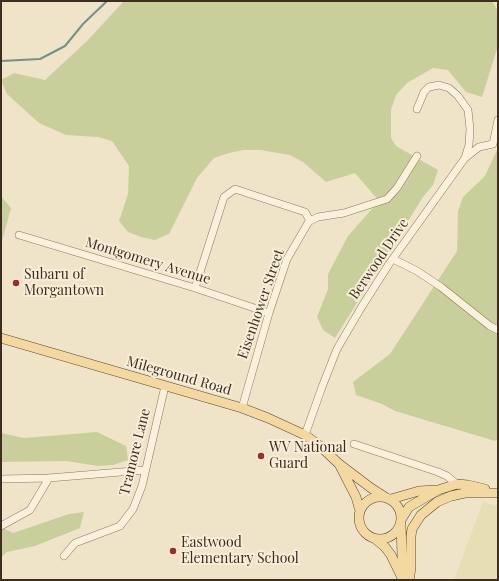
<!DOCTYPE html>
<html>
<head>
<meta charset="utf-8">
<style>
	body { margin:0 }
	#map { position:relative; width:499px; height:581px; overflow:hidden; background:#f0e4c8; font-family:"Playfair Display",serif }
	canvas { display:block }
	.frame { position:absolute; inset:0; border:2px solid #3d2e20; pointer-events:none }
</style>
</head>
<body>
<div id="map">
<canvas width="499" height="581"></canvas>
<div class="frame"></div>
</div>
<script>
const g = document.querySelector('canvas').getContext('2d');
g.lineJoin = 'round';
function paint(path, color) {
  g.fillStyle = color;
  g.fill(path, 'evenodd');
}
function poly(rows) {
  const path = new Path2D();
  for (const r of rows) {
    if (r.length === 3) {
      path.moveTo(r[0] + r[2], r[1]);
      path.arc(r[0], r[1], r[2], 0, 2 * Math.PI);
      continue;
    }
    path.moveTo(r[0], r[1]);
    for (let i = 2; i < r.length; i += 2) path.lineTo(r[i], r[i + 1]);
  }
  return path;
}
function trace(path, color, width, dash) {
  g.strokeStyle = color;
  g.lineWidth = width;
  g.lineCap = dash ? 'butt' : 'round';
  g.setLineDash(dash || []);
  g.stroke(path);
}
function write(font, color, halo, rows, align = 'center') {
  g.font = font + ' "Playfair Display",serif';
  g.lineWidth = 4;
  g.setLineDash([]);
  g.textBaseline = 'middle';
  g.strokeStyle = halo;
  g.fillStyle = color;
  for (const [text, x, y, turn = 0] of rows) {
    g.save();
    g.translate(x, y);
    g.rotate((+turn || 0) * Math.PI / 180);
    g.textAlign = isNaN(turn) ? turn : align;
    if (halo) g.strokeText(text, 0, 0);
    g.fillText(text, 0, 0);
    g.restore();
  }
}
const farmland = poly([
	[483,502,498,506,498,580,454,580]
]);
const green = poly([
	[124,1,492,1,498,11,498,46,482,97,466,92,448,70,433,68,407,83,396,95,391,110,391,138,396,146,438,170,433,185,423,197,335,338,323,330,317,317,328,289,328,274,348,236,379,201,355,173,326,182,303,162,290,155,260,150,244,150,229,153,214,158,197,178,169,234,155,240,141,237,128,232,119,221,128,194,129,166,112,141,98,137,66,135,39,123,7,94,1,80,14,73,45,80,87,41],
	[498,148,498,439,495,441,395,411,382,404,356,395,353,382,390,354,457,251,458,211,463,197,485,176],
	[1,196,11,208,1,245],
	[97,432,126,446,128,460,113,465,98,466,66,461,1,462,1,433,24,438],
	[84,512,80,528,35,546,7,552,1,557,1,527,13,533,69,514]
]);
const stream = poly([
	[1,61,40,59,65,46,83,24,107,1]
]);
const minor = poly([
	[417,109,424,92,429,87,439,85,449,88,458,96,468,110,470,129,469,145,465,158],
	[310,221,318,217,344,213,387,199,397,188,417,156],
	[19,235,195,288,269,313],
	[393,259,417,271,441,287,490,326,498,330],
	[195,288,224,197,235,189,305,212,310,221,308,223,287,259,269,313,242,408],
	[305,435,322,387,337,349,361,308,389,264,465,158,479,147,493,144,498,120],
	[354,444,438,472,447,476,458,485],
	[1,479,49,478,145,470],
	[1,526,30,510,49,478],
	[64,556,75,543,120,526,133,509,142,486,165,386]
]);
const major = poly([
	[1,338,242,408,268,418,305,435,320,446,338,463,371,488,385,497],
	[339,464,356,497,360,511],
	[380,518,21],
	[391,499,419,491,435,490],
	[401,520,409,507,438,490,457,484,468,485,485,489],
	[401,524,402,556,406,580],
	[374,538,385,547,391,555,403,580],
	[409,580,411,568,411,536,412,529,421,515,437,502,451,496,465,493,498,493]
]);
const markers = [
	[16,283,4,"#9e2a2b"],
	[261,456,4,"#9e2a2b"],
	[173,551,4,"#9e2a2b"]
];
const streetNames = [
	["Berwood Drive",379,259,-56],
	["Montgomery Avenue",148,261,17],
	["Eisenhower Street",261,304,-71],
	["Mileground Road",179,376,16],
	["Tramore Lane",135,452,-76]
];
const poiNames = [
	["Subaru of",24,275],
	["Morgantown",24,291],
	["WV National",269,448],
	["Guard",269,464],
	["Eastwood",181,543],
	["Elementary School",181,559]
];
paint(farmland, '#e6deb5');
paint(green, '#c9cf9b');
trace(stream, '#6f938a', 2);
trace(minor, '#8d765c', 8);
trace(major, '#5b4430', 10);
trace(minor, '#faf1dc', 7);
trace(major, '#f3d9a0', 9);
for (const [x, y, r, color] of markers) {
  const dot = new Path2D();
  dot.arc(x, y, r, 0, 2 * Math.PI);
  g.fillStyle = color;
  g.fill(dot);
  trace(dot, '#f7eed8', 1.5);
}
write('14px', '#3d2e20', '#f7eed8', streetNames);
write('14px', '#3d2e20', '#f7eed8', poiNames, 'left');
</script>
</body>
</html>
